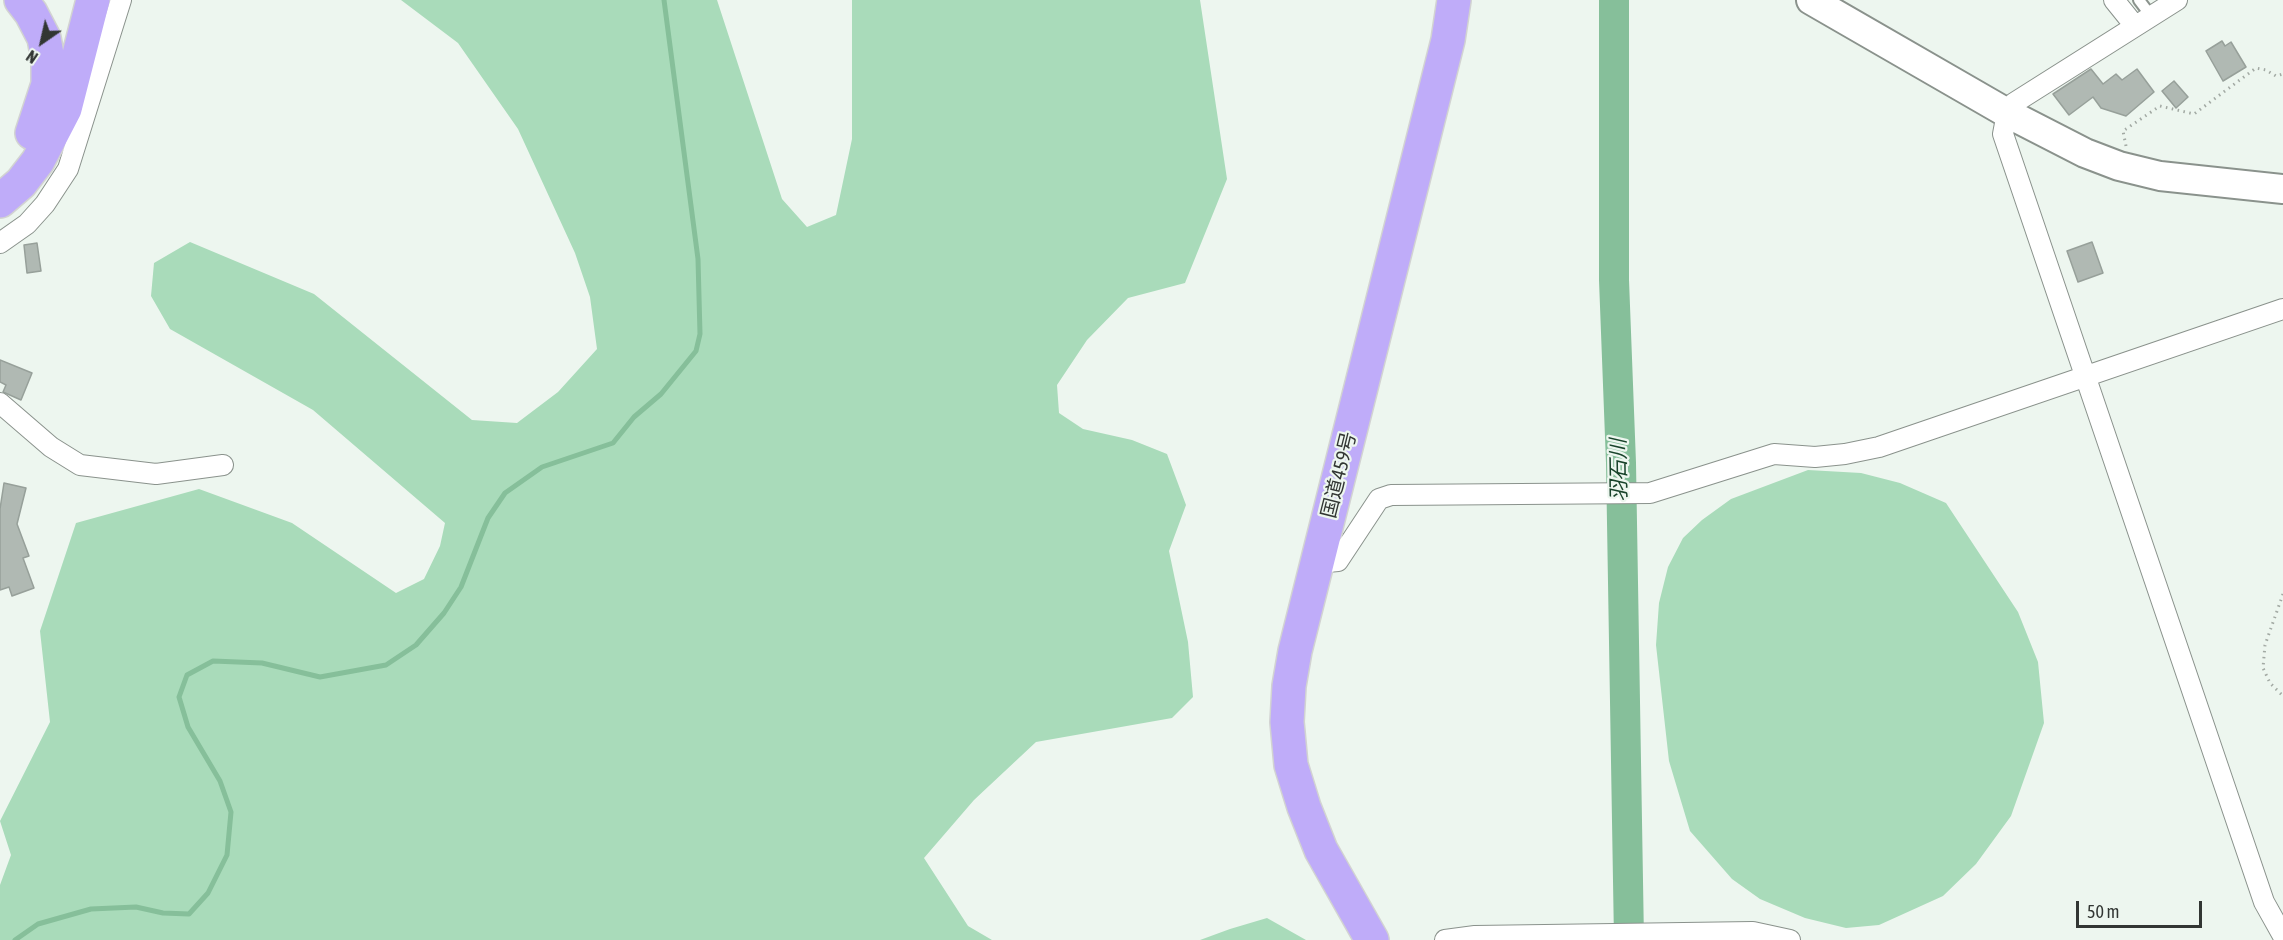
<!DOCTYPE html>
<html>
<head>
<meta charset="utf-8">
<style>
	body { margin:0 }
	#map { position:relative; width:2283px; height:940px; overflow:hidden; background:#edf6ef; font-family:"Asap Condensed",sans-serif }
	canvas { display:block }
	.north { position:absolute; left:12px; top:12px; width:60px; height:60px; -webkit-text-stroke:4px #edf6ef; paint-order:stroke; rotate:214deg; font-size:16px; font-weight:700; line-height:24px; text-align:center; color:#323633 }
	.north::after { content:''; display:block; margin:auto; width:21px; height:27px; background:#323633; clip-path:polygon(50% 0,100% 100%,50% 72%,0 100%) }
	.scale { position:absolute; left:2076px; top:901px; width:126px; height:27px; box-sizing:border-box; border:3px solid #323633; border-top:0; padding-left:8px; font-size:18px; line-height:21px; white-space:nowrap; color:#323633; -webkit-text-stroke:4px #edf6ef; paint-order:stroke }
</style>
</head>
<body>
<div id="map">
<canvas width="2283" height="940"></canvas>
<div class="north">N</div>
<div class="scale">50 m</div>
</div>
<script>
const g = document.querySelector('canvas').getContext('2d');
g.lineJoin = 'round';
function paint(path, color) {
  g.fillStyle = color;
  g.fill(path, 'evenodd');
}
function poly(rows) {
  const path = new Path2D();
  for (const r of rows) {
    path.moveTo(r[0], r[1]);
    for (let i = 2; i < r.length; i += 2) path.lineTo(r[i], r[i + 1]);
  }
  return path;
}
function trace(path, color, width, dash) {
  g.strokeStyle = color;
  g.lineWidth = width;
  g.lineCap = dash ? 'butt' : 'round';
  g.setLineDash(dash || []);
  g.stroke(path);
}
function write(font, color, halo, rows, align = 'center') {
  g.font = font + ' "Asap Condensed","Noto Sans JP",sans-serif';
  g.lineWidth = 4.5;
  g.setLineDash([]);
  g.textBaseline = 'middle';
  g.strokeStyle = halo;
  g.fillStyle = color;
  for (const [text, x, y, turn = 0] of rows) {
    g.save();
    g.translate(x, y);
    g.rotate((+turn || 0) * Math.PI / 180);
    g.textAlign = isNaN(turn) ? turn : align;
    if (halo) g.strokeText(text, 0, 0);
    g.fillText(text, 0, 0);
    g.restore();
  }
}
const green = poly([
	[401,0,717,0,782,199,807,227,836,215,852,139,852,0,1200,0,1227,179,1185,283,1128,298,1087,340,1057,385,1059,413,1083,429,1132,440,1167,454,1186,505,1169,551,1188,642,1193,697,1172,718,1036,742,974,800,924,858,968,926,992,940,0,940,0,885,11,855,0,821,50,722,40,631,76,523,199,489,292,523,396,593,424,579,440,546,445,523,313,410,170,329,151,296,154,263,190,242,314,294,472,420,517,423,558,392,597,349,590,297,575,253,518,129,458,43],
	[1808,470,1861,473,1900,483,1946,503,2018,612,2038,662,2044,723,2011,816,1976,864,1943,896,1879,925,1846,928,1805,918,1760,899,1732,879,1690,831,1669,761,1656,645,1659,603,1668,567,1683,538,1702,520,1731,499],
	[1267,918,1306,940,1200,940,1230,929]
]);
const stream = poly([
	[15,940,38,924,91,909,136,907,163,913,189,914,208,893,227,855,231,812,220,781,188,727,179,697,187,675,213,661,262,663,320,677,386,665,416,645,444,613,461,587,488,518,505,493,542,467,613,443,634,417,661,394,696,351,700,334,698,259,664,0]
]);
const river = poly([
	[1614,0,1614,280,1621,463,1629,940]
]);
const building = poly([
	[2222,41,2225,46,2231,42,2246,67,2223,81,2206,51,2222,41],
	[2091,69,2103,84,2116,74,2122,80,2137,69,2154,92,2126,116,2101,108,2093,97,2069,115,2053,94,2091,69],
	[2174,81,2188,97,2176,108,2162,91,2174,81],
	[2092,242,2103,273,2078,282,2067,251,2092,242],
	[37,243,41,271,27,273,24,245,37,243],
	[0,360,32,373,21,400,3,392,6,385,0,382,0,360],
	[4,483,26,488,17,524,29,556,23,558,34,588,12,596,9,587,0,590,0,509,4,483]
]);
const path = poly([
	[2126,146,2123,131,2160,106,2194,114,2256,68,2266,70,2276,76,2283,74],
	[2283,594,2265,645,2263,668,2270,683,2283,696]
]);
const lane = poly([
	[2139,0,2151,16]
]);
const street = poly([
	[2114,0,2135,26],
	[2177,0,2014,103,2007,113,2003,134,2264,902,2283,936],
	[0,243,27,224,45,204,68,169,121,0],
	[0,403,51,447,80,465,156,474,223,465],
	[1317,563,1338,561,1379,499,1391,495,1650,493,1774,454,1815,457,1845,454,1879,447,2283,309],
	[1445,940,1475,936,1753,932,1790,940]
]);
const secondary = poly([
	[1811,0,2007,113,2085,153,2119,166,2160,176,2283,189]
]);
const highway = poly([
	[21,0,31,13,44,38,48,60,48,84,32,133],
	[0,201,21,183,38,161,65,109,93,0],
	[1372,940,1321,850,1304,807,1291,765,1287,722,1289,686,1295,651,1448,40,1454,0]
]);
const streetNames = [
	["国道459号",1339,475,-76]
];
const waterNames = [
	["羽石川",1619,470,-91]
];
paint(green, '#a9dbba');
trace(stream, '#86bf9a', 5);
trace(river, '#86bf9a', 30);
paint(building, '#b0b9b3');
trace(building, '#97a09a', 1.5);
trace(lane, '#8a928c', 14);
trace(street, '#8a928c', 22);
trace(secondary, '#8a928c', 32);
trace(highway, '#d2d3d2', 36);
trace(path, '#a2a9a3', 3, [1.5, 4.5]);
trace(lane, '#fff', 10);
trace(street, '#fff', 20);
trace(secondary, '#fff', 28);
trace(highway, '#bfacf9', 33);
write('20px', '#323633', '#edf6ef', streetNames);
write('italic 21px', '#18432a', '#edf6ef', waterNames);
</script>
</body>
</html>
